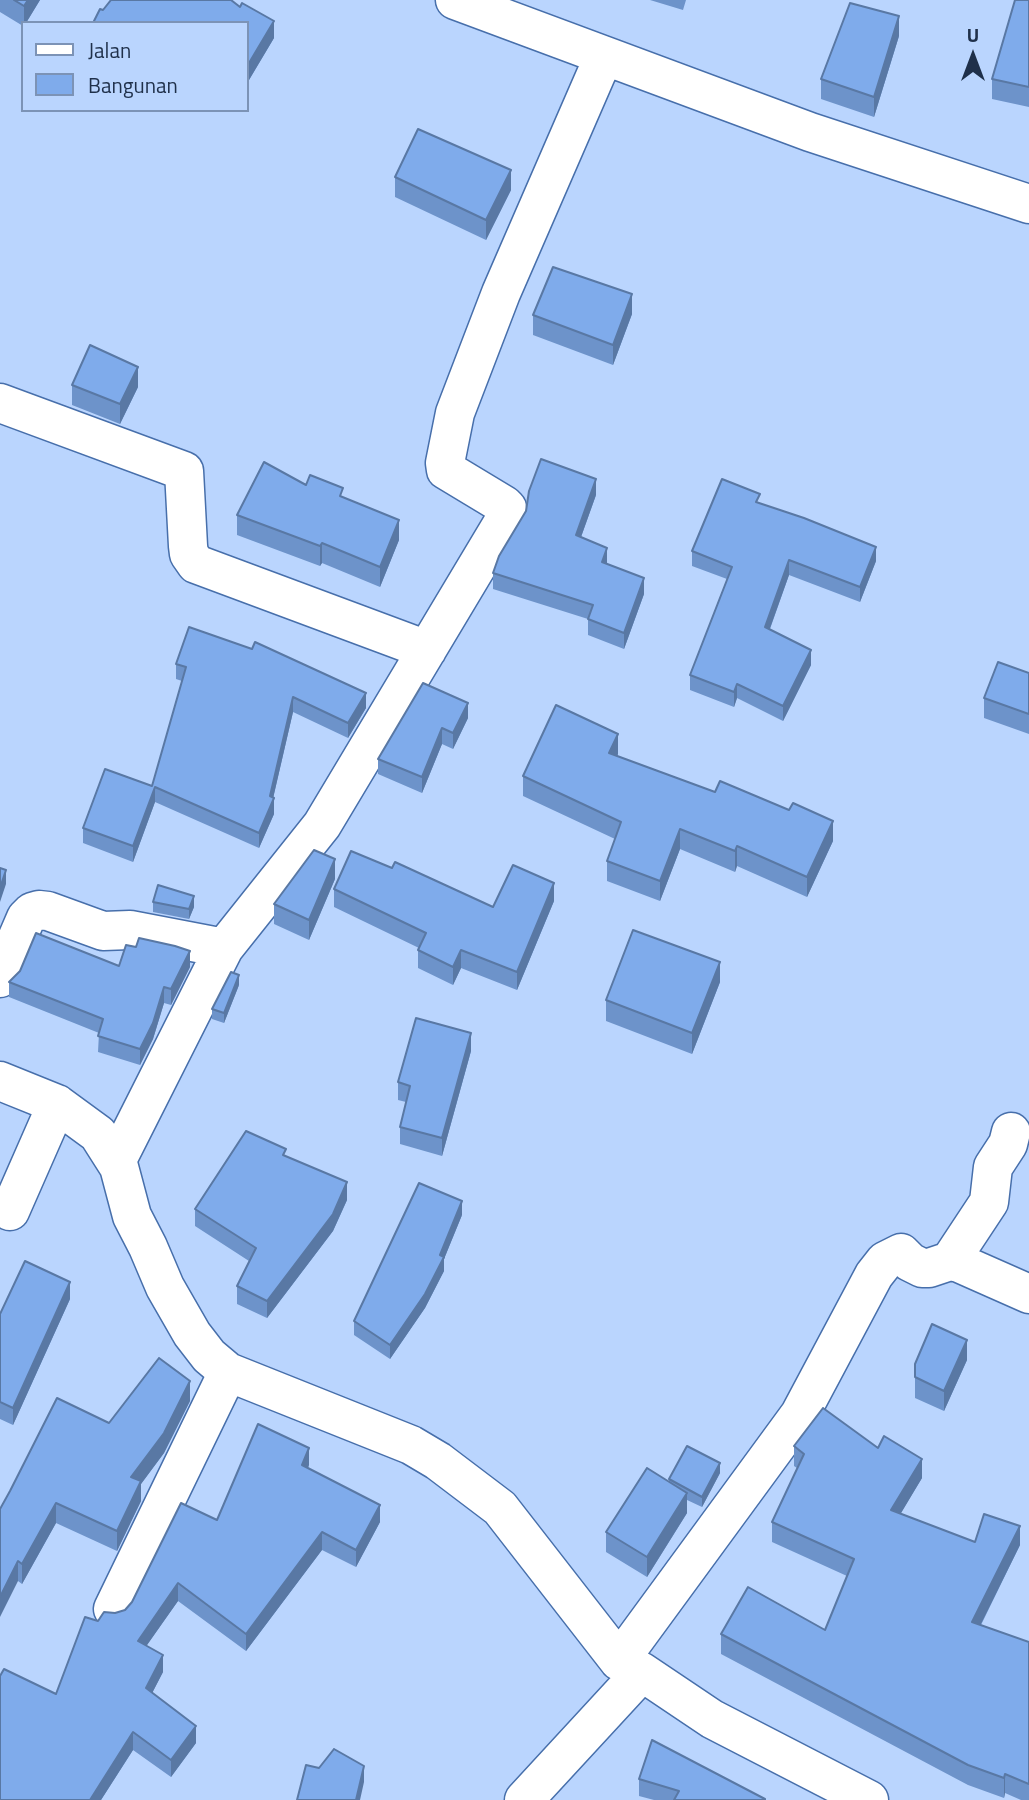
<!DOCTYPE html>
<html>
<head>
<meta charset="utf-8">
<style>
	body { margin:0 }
	#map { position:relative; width:1029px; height:1800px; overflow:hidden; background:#bad5fe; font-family:"Titillium Web",sans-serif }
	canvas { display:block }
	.legend { position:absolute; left:21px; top:21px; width:228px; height:91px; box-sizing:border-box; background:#bad5fe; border:2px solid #7c93b6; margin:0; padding:9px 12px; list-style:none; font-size:21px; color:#1f304a }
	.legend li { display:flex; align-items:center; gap:14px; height:35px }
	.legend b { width:35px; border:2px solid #7c93b6 }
	.north { position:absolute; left:938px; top:21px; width:70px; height:70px; -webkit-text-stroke:5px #bad5fe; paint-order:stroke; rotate:0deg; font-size:19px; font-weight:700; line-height:28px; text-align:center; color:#1f304a }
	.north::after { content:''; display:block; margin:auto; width:24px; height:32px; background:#1f304a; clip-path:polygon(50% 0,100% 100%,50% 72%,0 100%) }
</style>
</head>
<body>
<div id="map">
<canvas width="1029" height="1800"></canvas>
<ul class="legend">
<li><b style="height:9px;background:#fff"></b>Jalan</li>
<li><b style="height:19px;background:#7fabeb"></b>Bangunan</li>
</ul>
<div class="north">U</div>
</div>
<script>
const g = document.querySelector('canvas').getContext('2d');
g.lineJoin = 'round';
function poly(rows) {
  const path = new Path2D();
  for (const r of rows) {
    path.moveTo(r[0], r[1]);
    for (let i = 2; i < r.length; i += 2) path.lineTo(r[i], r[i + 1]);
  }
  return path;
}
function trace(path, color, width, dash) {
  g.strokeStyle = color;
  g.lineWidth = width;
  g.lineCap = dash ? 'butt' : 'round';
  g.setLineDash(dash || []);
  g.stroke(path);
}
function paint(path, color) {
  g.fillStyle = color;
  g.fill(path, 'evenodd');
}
const minor = poly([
	[455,0,810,132,1029,204],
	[0,403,184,471,188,546,189,554,196,564,427,650],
	[0,978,26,918,32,912,39,910,48,911,103,931,130,930,224,948],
	[0,1081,57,1104,98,1134,119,1167,132,1216,148,1247,165,1287,192,1334,209,1356,228,1372,411,1445,438,1461,500,1508,619,1661,642,1672,712,1719,869,1800],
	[116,1162,224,948,322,825,507,516,507,508,504,505,446,470,445,463,455,413,501,293,604,56],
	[10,1211,57,1104],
	[950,1261,989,1202,993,1167,1008,1144,1011,1132],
	[113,1609,228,1372],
	[619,1661,800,1414,874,1275,885,1261,901,1253,910,1262,922,1268,929,1268,950,1261,959,1263,1029,1294],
	[524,1800,642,1672]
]);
const wall = poly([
	[0,0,40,0,26,23,23,23,23,26,0,12],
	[111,0,231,0,240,7,242,3,274,21,274,38,249,80,247,79,247,23,93,23,100,9,103,10],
	[650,0,686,0,683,10],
	[1029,0,1029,107,992,99,992,79],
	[899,36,874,117,821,99,821,79],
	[395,177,511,190,486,240,395,197],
	[632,314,613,365,533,335,533,315],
	[72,385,138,387,120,424,72,405],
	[306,485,343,497,399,540,380,587,322,563,320,566,237,535,237,515],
	[596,495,581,537,607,564,644,594,624,649,588,635,588,619,493,589,493,573],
	[760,503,876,561,860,602,789,575,770,629,811,665,783,721,737,698,734,707,690,690,690,675,727,579,692,566,692,551],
	[176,664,366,708,348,738,293,712,273,798,274,814,259,848,155,802,133,862,83,843,83,828,152,786,182,681,176,679],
	[1029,673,1029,734,984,718,984,698],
	[423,683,468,718,453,749,442,744,422,793,378,774,378,759],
	[618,754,617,756,833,841,807,897,737,866,735,872,680,849,660,901,607,881,607,861,615,839,523,796,523,776],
	[392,868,493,907,554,901,517,990,461,968,453,985,418,968,418,950,419,948,334,907,334,889],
	[335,879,309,940,274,924,274,904],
	[153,902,194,907,189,919,153,912],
	[190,967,171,1005,164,1003,153,1039,140,1065,98,1052,99,1033,9,997,9,982],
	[720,982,692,1054,606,1021,606,1000],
	[239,985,224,1023,212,1019,212,1009],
	[471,1051,442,1156,400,1144,400,1127,406,1102,398,1100,398,1082],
	[286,1157,347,1200,333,1231,267,1318,237,1304,237,1286,249,1261,195,1226,195,1209],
	[462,1215,444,1259,444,1271,425,1308,390,1359,354,1335,354,1321],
	[70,1299,13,1425,0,1419,0,1314],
	[967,1360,944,1411,915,1398,915,1364],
	[190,1401,164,1453,141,1484,141,1501,117,1551,56,1523,22,1584,18,1581,0,1509,109,1423],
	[794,1446,878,1448,922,1478,900,1514,975,1542,1020,1545,981,1625,1029,1642,1029,1800,1021,1800,1005,1793,1004,1798,968,1785,721,1654,721,1634,825,1630,847,1576,772,1542,772,1522,797,1468,794,1466],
	[309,1465,308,1468,380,1522,356,1567,322,1550,246,1651,178,1601,146,1646,163,1672,152,1693,196,1743,171,1777,133,1750,101,1800,0,1800,56,1694,98,1621,125,1610,217,1520],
	[720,1473,702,1507,687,1500,687,1513,647,1577,606,1552,606,1532,669,1482,669,1479],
	[639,1779,765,1800,654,1800,639,1796]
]);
const shadedWall = poly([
	[28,0,40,0,26,23,24,23,24,6],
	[899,16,899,36,874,117,874,97],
	[274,21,274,38,249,80,249,63],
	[511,170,511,190,486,240,486,220],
	[632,294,632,314,613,365,613,345],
	[138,367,138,387,120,424,120,404],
	[596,479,596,495,576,551,576,535],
	[399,520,399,540,380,587,380,567],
	[322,543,322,563,320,566,320,546],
	[876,547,876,561,860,602,860,587],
	[607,548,607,564,602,562],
	[789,560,789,575,765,642,765,627],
	[644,578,644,594,624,649,624,633],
	[811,650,811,665,783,721,783,706],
	[737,684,737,698,734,707,734,692],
	[366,693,366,708,348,738,348,723],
	[293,697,293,712,272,803,274,798,274,814,259,848,259,833,270,796],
	[468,703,468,718,453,749,453,733],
	[442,728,442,744,422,793,422,777],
	[618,734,618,754,609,773,609,753],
	[155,787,155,802,133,862,133,846],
	[833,821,833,841,807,897,807,877],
	[680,829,680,849,660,901,660,881],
	[737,846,737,866,735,872,735,851],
	[335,859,335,879,309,940,309,920],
	[6,870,6,884,0,902,0,888],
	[554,883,554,901,517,990,517,972],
	[194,896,194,907,189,919,189,909],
	[461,950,461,968,453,985,453,967],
	[190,951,190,967,171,1005,171,989],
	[720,962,720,982,692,1054,692,1033],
	[239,975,239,985,224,1023,224,1013],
	[164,987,164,1003,153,1039,140,1065,140,1049],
	[471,1033,471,1051,442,1156,442,1138],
	[347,1182,347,1200,333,1231,267,1318,267,1301],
	[462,1201,462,1215,444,1259,444,1271,425,1308,390,1359,390,1345,440,1255],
	[70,1282,70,1299,13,1425,13,1408],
	[967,1340,967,1360,944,1411,944,1391],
	[190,1381,190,1401,164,1453,141,1484,141,1501,117,1551,117,1531,131,1477],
	[309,1448,309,1465,302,1482,302,1465],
	[922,1459,922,1478,891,1530,891,1510],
	[720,1463,720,1473,702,1507,702,1497],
	[687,1493,687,1513,647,1577,647,1557],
	[56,1503,56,1523,22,1584,22,1564],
	[380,1505,380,1522,356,1567,356,1550],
	[1020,1526,1020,1545,972,1642,972,1622],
	[322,1532,322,1550,246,1651,246,1634],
	[18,1561,18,1581,0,1617,0,1597],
	[178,1583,178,1601,138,1658,138,1641],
	[163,1655,163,1672,146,1705,146,1688],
	[196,1726,196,1743,171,1777,171,1760],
	[133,1732,133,1750,101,1800,90,1800],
	[364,1766,364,1782,360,1800,356,1800],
	[1005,1774,1005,1793,1004,1798,1004,1778]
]);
const building = poly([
	[14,0,28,0,24,6,14,0],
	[111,0,231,0,240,7,242,3,274,21,249,63,247,62,247,23,93,23,100,9,103,10,111,0],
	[1015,0,1029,0,1029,87,992,79,1015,0],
	[850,3,899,16,874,97,821,79,850,3],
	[418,129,511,170,486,220,395,177,418,129],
	[553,267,632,294,613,345,533,315,553,267],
	[90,345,138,367,120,404,72,385,90,345],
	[541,459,596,479,576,535,607,548,602,562,644,578,624,633,588,619,593,605,493,573,499,556,526,511,529,491,541,459],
	[264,462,306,485,310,475,343,488,340,496,399,520,380,567,322,543,320,546,237,515,264,462],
	[722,479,760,494,756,502,804,518,876,547,860,587,789,560,765,627,811,650,783,706,737,684,734,692,690,675,732,567,692,551,722,479],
	[189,627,252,649,255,642,366,693,348,723,293,697,270,796,274,798,259,833,155,787,133,846,83,828,105,769,152,786,186,667,176,664,189,627],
	[998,662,1029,673,1029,714,984,698,998,662],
	[423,683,468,703,453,733,442,728,422,777,378,759,423,683],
	[556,705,618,734,609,753,715,792,720,781,789,810,793,803,833,821,807,877,737,846,735,851,680,829,660,881,607,861,621,822,523,776,556,705],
	[314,850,335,859,309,920,274,904,314,850],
	[351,851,392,868,395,862,493,907,513,865,554,883,517,972,461,950,453,967,418,950,426,933,334,889,351,851],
	[0,868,6,870,0,888,0,868],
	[158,885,194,896,189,909,153,902,158,885],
	[633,930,720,962,692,1033,606,1000,633,930],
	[36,933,119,966,126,945,136,947,139,938,175,946,190,951,171,989,164,987,153,1023,140,1049,98,1036,103,1019,9,982,20,971,36,933],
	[231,972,239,975,224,1013,212,1009,231,972],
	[416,1018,471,1033,442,1138,400,1127,410,1086,398,1082,416,1018],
	[246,1131,286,1149,283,1155,347,1182,333,1214,267,1301,237,1286,256,1248,195,1209,246,1131],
	[419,1183,462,1201,440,1255,444,1257,425,1294,390,1345,354,1321,419,1183],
	[25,1261,70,1282,13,1408,0,1402,0,1314,25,1261],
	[932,1324,967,1340,944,1391,915,1377,915,1364,932,1324],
	[159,1358,190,1381,164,1433,131,1477,141,1481,117,1531,56,1503,22,1564,18,1561,0,1597,0,1509,10,1491,57,1398,109,1423,159,1358],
	[823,1408,878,1448,884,1436,922,1459,891,1510,975,1542,984,1514,1020,1526,972,1622,1029,1642,1029,1784,1005,1774,1004,1778,968,1765,721,1634,748,1587,825,1630,854,1559,772,1522,804,1454,794,1446,823,1408],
	[258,1424,309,1448,302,1465,380,1505,356,1550,322,1532,246,1634,178,1583,138,1641,163,1655,146,1688,196,1726,171,1760,133,1732,90,1800,0,1800,0,1676,4,1669,56,1694,85,1617,98,1621,104,1612,115,1613,125,1610,132,1602,181,1503,217,1520,258,1424],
	[687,1446,720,1463,702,1497,669,1479,687,1446],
	[647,1468,687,1493,647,1557,606,1532,647,1468],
	[652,1740,765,1799,765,1800,674,1800,679,1791,639,1779,652,1740],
	[334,1749,364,1766,356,1800,297,1800,306,1765,319,1768,334,1749]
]);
trace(minor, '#476fab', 41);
trace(minor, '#fff', 38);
paint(wall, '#6d93ca');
paint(shadedWall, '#5978a4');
paint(building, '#7fabeb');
trace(building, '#5978a4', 2);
</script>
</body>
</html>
